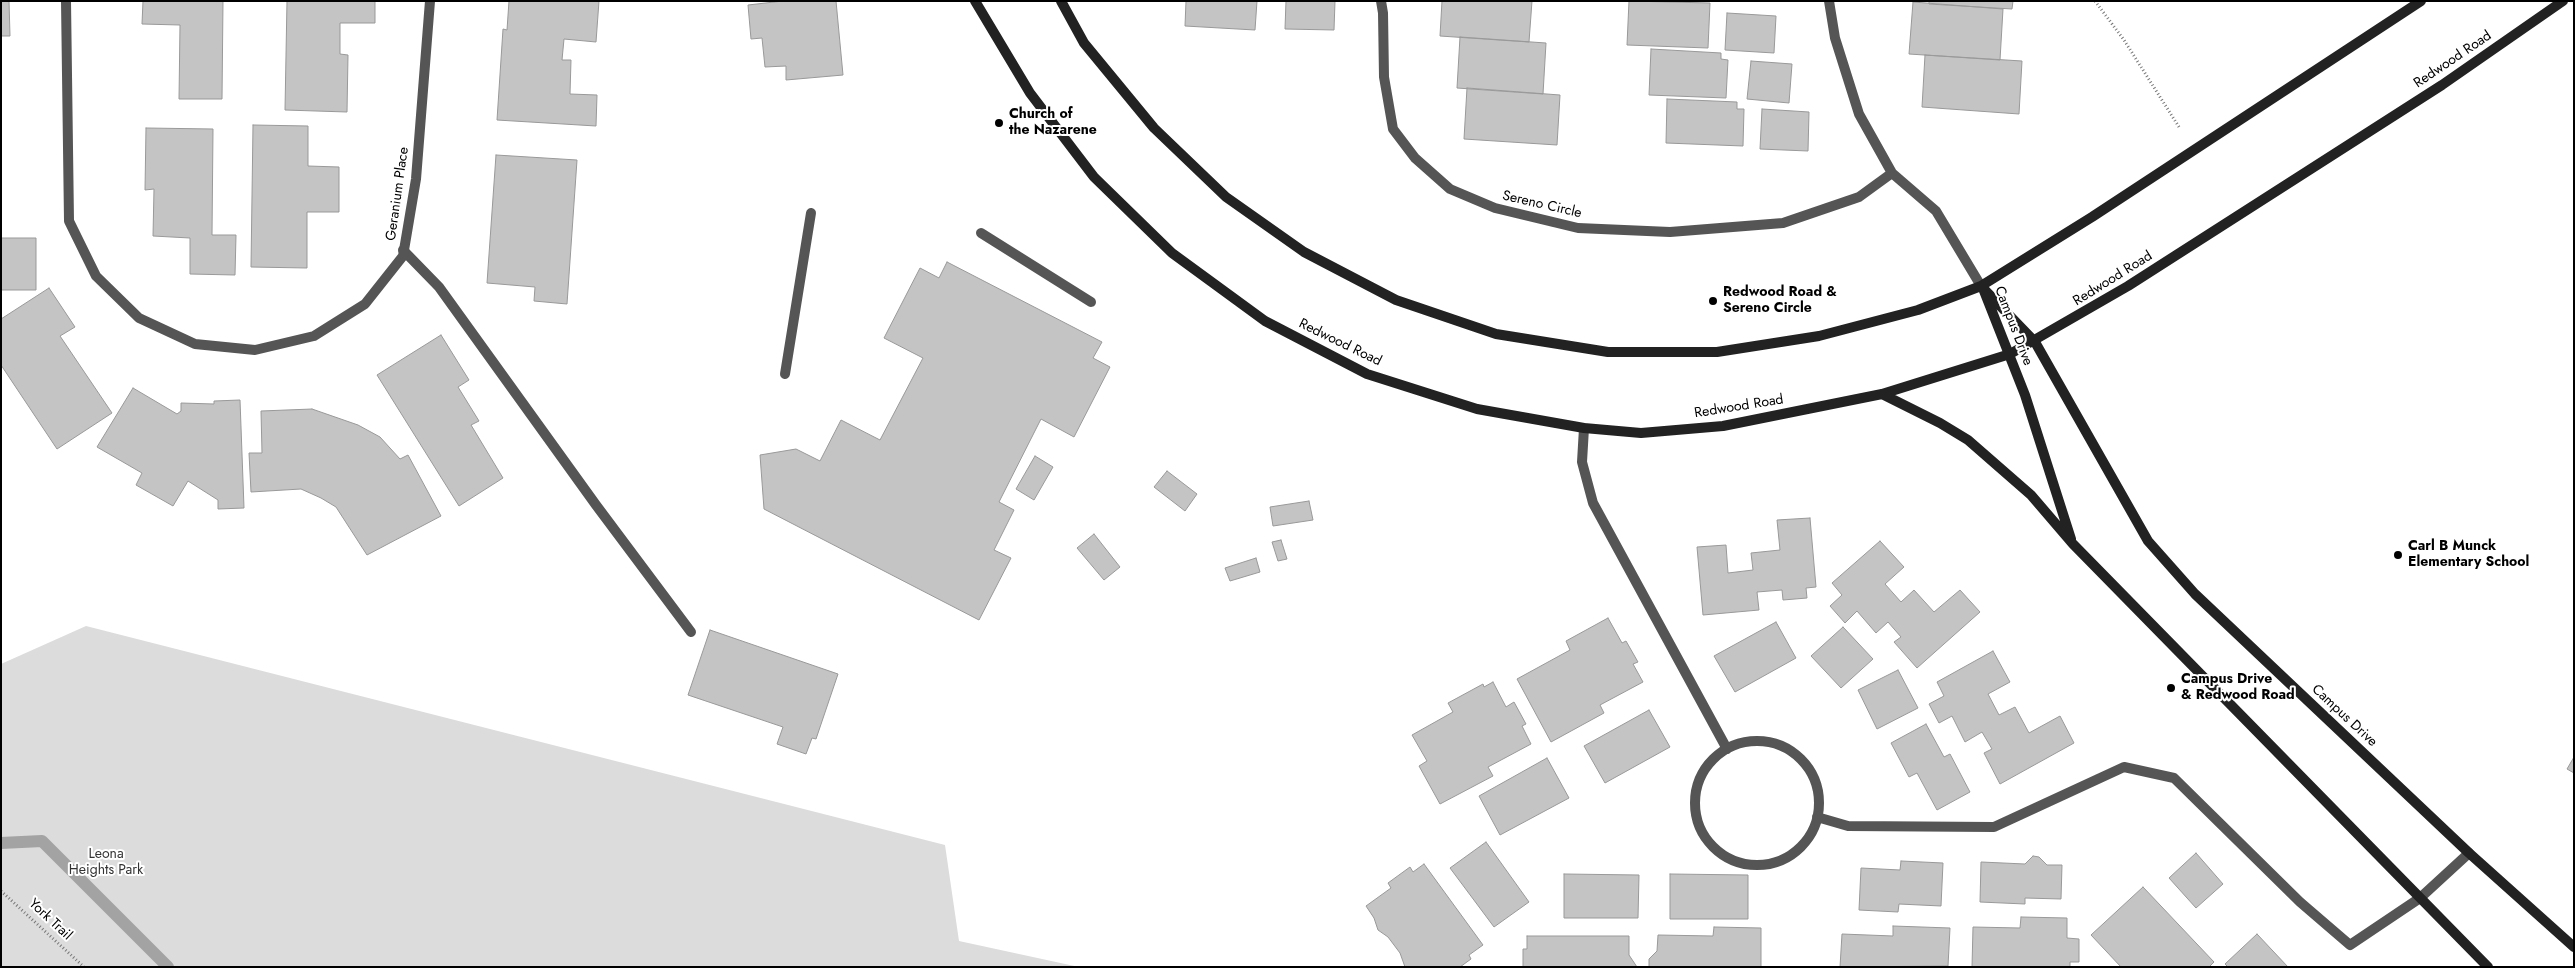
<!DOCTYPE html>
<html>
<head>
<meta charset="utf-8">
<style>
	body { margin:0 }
	#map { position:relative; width:2575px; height:968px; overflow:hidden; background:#fff; font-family:Jost,sans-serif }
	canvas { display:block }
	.frame { position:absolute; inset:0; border:2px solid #000; pointer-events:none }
</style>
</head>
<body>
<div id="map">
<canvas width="2575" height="968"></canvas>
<div class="frame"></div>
</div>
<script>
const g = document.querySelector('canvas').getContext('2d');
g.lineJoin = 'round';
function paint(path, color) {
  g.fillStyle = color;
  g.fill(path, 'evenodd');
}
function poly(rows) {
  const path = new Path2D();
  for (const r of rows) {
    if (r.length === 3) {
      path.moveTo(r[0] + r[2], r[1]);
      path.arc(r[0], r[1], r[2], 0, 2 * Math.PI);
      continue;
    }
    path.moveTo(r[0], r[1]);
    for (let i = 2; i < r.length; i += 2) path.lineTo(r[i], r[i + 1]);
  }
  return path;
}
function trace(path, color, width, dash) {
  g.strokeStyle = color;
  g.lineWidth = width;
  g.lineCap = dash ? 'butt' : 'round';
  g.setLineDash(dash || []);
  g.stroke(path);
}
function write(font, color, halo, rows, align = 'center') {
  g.font = font + ' Jost,sans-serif';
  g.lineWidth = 4;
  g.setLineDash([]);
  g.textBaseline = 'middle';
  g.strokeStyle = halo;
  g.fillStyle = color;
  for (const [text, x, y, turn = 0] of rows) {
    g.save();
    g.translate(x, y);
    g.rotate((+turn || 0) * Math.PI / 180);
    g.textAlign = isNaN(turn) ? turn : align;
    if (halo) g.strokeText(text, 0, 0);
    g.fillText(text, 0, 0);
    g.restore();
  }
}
const green = poly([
	[86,626,945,845,959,941,1079,967,1,967,1,664]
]);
const stream = poly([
	[1,843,42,841,168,967]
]);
const building = poly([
	[1,1,9,1,10,36,1,36,1,1],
	[143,1,223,1,222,99,179,99,180,25,142,24,143,1],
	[287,1,375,1,375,23,340,23,340,54,348,55,347,112,285,110,287,1],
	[509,1,599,1,596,42,564,39,562,60,571,60,570,94,597,95,596,126,497,120,503,29,507,30,509,1],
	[783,1,836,1,843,75,786,80,786,66,765,67,762,38,751,39,748,5,783,1],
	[1186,1,1257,1,1255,30,1185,26,1186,1],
	[1286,1,1335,1,1334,30,1285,29,1286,1],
	[1442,1,1532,1,1529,42,1440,36,1442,1],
	[1629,1,1710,3,1708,48,1627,45,1629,1],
	[1929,1,2013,1,2012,9,1929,4,1929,1],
	[1913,2,2003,9,2000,60,1909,54,1913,2],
	[1727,13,1776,16,1774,53,1725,50,1727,13],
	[1460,37,1546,43,1543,94,1457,88,1460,37],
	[1651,49,1721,53,1721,59,1728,60,1726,98,1649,95,1651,49],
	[1925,55,2022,61,2019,114,1922,107,1925,55],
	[1751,61,1792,64,1789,103,1747,99,1751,61],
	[1467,88,1560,95,1557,145,1464,139,1467,88],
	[1667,99,1737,102,1737,109,1744,109,1743,146,1666,143,1667,99],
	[1762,109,1809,112,1808,151,1760,149,1762,109],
	[253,125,308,126,308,166,339,167,339,212,307,212,307,268,251,267,253,125],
	[146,128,213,129,212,235,236,235,235,275,190,274,190,238,153,236,154,189,145,190,146,128],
	[496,155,577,160,567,304,534,301,535,287,487,283,496,155],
	[1,238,36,238,36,290,1,290,1,238],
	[947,262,1102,342,1093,358,1110,367,1074,437,1041,419,999,502,1014,510,994,550,1011,558,979,620,764,509,760,455,796,449,820,461,841,420,880,440,923,358,884,338,920,268,939,278,947,262],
	[49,288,75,327,60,336,112,413,57,449,1,365,1,319,49,288],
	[441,335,469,380,458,387,479,421,471,425,503,478,459,506,377,375,441,335],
	[133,388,177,414,181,411,181,403,214,404,214,401,240,400,244,508,218,509,218,500,188,481,173,506,136,485,142,473,97,447,133,388],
	[312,409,358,425,380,437,400,459,408,455,441,516,367,555,336,507,321,498,301,489,251,492,249,453,262,453,261,411,312,409],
	[1035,456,1053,467,1034,500,1016,489,1035,456],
	[1167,471,1197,494,1185,511,1154,487,1167,471],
	[1309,501,1313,520,1273,526,1270,507,1309,501],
	[1810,518,1816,587,1806,588,1807,598,1783,600,1782,590,1757,592,1759,610,1703,615,1697,547,1726,545,1728,573,1753,570,1751,553,1780,550,1777,520,1810,518],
	[1094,534,1120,567,1104,580,1077,548,1094,534],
	[1281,540,1287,559,1278,561,1272,542,1281,540],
	[1880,541,1904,567,1885,584,1901,602,1914,590,1934,612,1960,590,1980,612,1917,668,1894,642,1901,637,1888,622,1876,633,1857,611,1845,623,1830,606,1842,595,1832,583,1880,541],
	[1256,558,1260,572,1230,581,1225,568,1256,558],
	[1608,618,1622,643,1626,641,1638,662,1633,664,1643,682,1600,705,1604,713,1551,742,1517,679,1570,650,1566,641,1608,618],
	[1776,622,1796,658,1735,692,1714,656,1776,622],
	[1843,627,1873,659,1841,688,1811,656,1843,627],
	[710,630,838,674,816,739,812,738,806,754,777,744,783,727,688,695,710,630],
	[1993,651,2010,682,1988,694,1999,715,2015,707,2029,733,2060,716,2074,743,2000,784,1984,753,1992,749,1982,732,1965,742,1952,716,1939,723,1929,704,1944,696,1937,682,1993,651],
	[1898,670,1918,708,1877,729,1858,690,1898,670],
	[1493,682,1506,707,1514,702,1526,724,1522,726,1531,744,1488,767,1493,776,1440,804,1419,766,1427,761,1412,735,1453,712,1448,703,1483,684,1484,687,1493,682],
	[1649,710,1670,747,1605,783,1584,746,1649,710],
	[1926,724,1944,757,1950,754,1970,792,1937,810,1917,773,1909,777,1891,743,1926,724],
	[2574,757,2574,773,2567,769,2574,757],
	[1547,758,1569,798,1500,835,1479,796,1547,758],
	[1486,842,1529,902,1494,927,1450,868,1486,842],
	[2196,853,2223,884,2196,908,2169,878,2196,853],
	[2033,856,2039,857,2047,865,2062,865,2061,899,2025,898,2025,904,1980,902,1981,862,2025,864,2033,856],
	[1901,861,1943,863,1941,906,1899,904,1898,912,1859,910,1861,868,1900,870,1901,861],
	[1424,864,1483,945,1469,955,1471,959,1460,967,1405,967,1400,953,1388,937,1378,930,1374,918,1366,906,1391,888,1388,883,1410,867,1413,872,1424,864],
	[1564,874,1639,875,1638,918,1564,918,1564,874],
	[1670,874,1748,875,1748,919,1670,919,1670,874],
	[2143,887,2214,962,2209,967,2121,967,2091,935,2143,887],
	[2021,917,2067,918,2067,938,2079,939,2079,962,2070,962,2070,967,1972,967,1973,927,2020,928,2021,917],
	[1893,926,1950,928,1948,966,1840,967,1842,934,1893,936,1893,926],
	[1714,927,1761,928,1761,967,1649,967,1649,959,1657,951,1658,935,1713,936,1714,927],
	[2257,934,2288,967,2228,967,2225,964,2257,934],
	[1527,936,1629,936,1629,955,1637,967,1523,967,1523,949,1527,949,1527,936]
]);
const path = poly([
	[2095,1,2124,40,2179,127],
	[1,891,84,967]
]);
const lane = poly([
	[981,233,1091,302],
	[403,250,439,287,596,505,691,632],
	[785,374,811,213],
	[1584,428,1582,462,1593,503,1727,749],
	[1757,803,62],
	[1817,817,1848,826,1994,827,2124,767,2174,778,2300,902,2350,945,2420,898,2469,853]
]);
const street = poly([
	[66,1,69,221,96,276,139,318,195,344,255,350,314,336,365,304,403,256,416,179,430,1],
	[1381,1,1383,13,1384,77,1393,129,1415,158,1450,189,1495,208,1578,228,1670,232,1783,223,1859,197,1892,173,1859,114,1835,38,1829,1],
	[1892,173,1936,211,1981,286]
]);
const secondary = poly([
	[975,1,1030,93,1094,177,1172,253,1265,321,1367,374,1477,409,1584,428,1641,433,1723,426,1882,394,2010,354,2128,286,2442,85,2563,1],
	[1061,1,1084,43,1154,128,1226,197,1304,252,1396,300,1496,334,1608,352,1717,352,1819,336,1918,310,1981,286,2092,217,2421,1],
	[1981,286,2035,342,2148,541,2195,594,2469,853,2574,947],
	[1984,291,2025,395,2071,539],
	[1882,394,1940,423,1968,440,2031,495,2073,544,2488,967]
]);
const markers = [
	[999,123,5,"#000"],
	[1713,301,5,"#000"],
	[2398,555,5,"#000"],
	[2171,688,5,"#000"]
];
const streetNames = [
	["Redwood Road",2453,60,-34],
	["Geranium Place",398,194,-82],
	["Sereno Circle",1542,205,13],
	["Redwood Road",2113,279,-32],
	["Campus Drive",2013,326,69],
	["Redwood Road",1340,343,26],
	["Redwood Road",1739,407,-9],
	["Campus Drive",2344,716,43],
	["York Trail",50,920,43]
];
const poiNames = [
	["Church of",1009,115],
	["the Nazarene",1009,131],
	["Redwood Road &",1723,293],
	["Sereno Circle",1723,309],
	["Carl B Munck",2408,547],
	["Elementary School",2408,563],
	["Campus Drive",2181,680],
	["& Redwood Road",2181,696]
];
const parkNames = [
	["Leona",106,855],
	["Heights Park",106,871]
];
paint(green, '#dcdcdc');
trace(stream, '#a3a3a3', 12);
paint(building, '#c4c4c4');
trace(building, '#999', 1);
trace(path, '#777', 3, [1, 2.5]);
trace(lane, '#555', 10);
trace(street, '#555', 10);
trace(secondary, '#222', 10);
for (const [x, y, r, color] of markers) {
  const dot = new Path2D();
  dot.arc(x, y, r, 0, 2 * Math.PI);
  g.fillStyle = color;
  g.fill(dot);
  trace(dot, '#fff', 2);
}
write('14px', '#000', '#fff', streetNames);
write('bold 14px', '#000', '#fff', poiNames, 'left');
write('14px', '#333', '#fff', parkNames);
</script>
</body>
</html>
